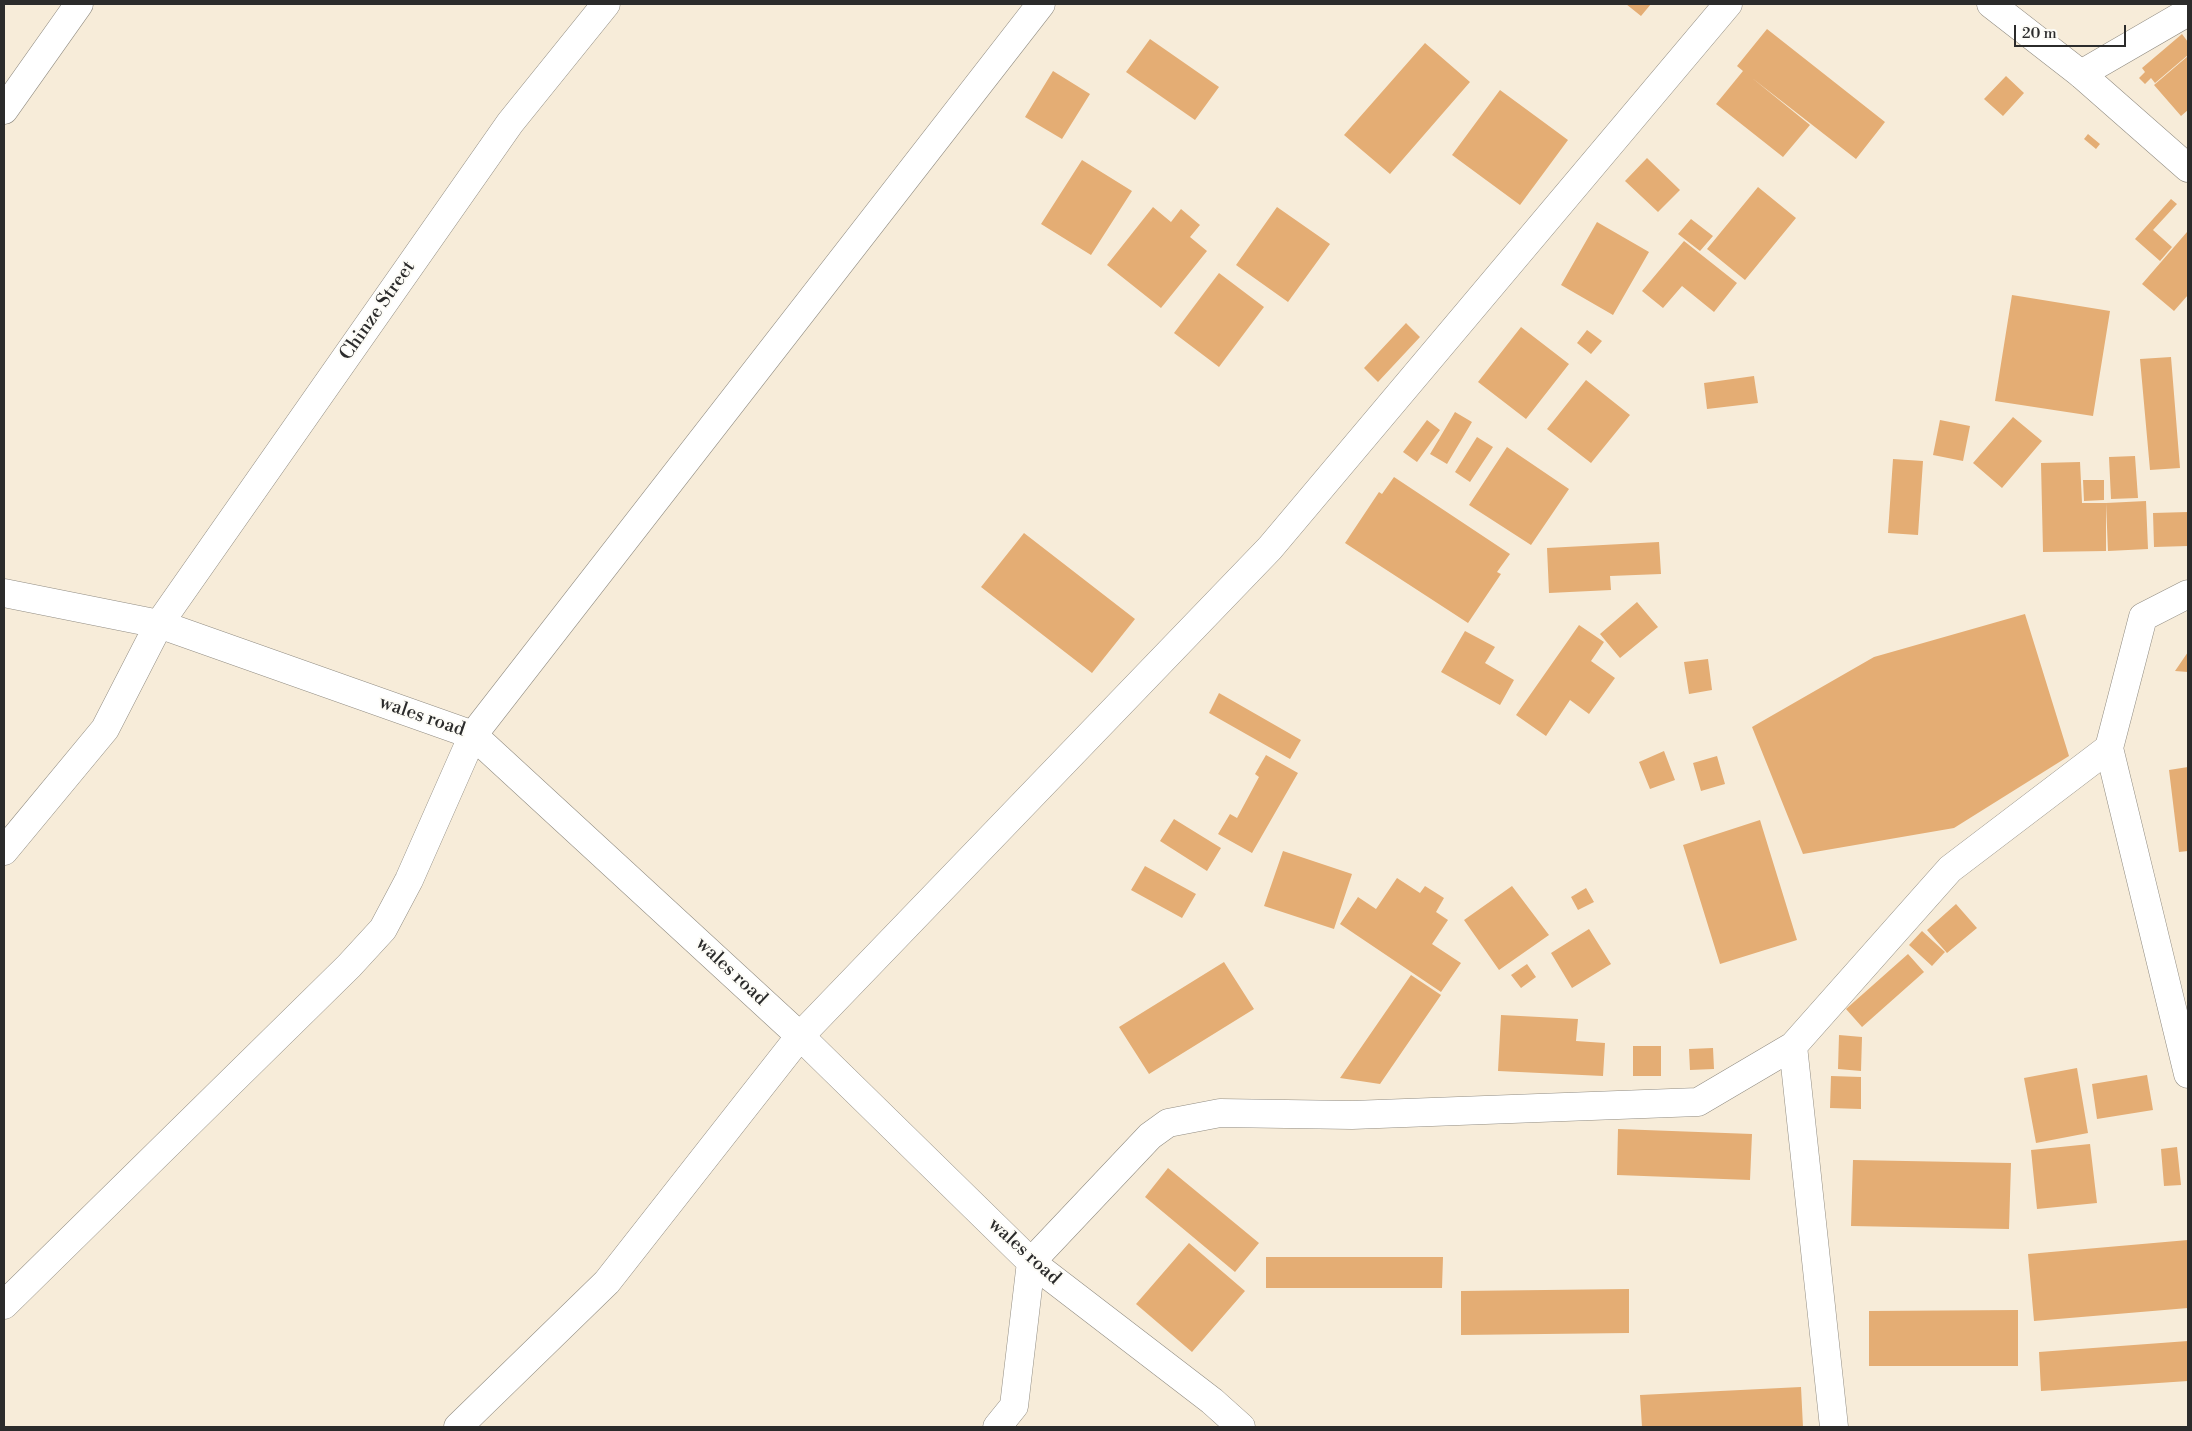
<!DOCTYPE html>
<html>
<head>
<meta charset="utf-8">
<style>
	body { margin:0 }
	#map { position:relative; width:2192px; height:1431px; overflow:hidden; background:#f7ecd9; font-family:"Libre Bodoni",serif }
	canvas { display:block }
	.frame { position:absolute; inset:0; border:5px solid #2b2b2b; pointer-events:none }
	.scale { position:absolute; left:2014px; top:25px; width:112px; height:22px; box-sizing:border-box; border:2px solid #2b2b2b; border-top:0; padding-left:6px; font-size:15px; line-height:18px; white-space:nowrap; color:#2b2b2b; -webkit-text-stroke:4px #fdfcf7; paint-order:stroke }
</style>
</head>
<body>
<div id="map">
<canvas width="2192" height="1431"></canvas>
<div class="frame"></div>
<div class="scale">20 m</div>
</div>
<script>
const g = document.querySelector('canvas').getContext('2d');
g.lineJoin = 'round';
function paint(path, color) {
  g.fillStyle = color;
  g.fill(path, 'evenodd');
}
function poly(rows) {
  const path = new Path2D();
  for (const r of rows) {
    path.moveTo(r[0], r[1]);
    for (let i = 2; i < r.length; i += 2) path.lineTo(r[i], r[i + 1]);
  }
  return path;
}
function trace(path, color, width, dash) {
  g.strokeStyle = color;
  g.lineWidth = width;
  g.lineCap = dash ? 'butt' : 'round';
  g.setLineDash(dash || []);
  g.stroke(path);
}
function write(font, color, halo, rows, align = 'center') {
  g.font = font + ' "Libre Bodoni",serif';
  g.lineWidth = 4;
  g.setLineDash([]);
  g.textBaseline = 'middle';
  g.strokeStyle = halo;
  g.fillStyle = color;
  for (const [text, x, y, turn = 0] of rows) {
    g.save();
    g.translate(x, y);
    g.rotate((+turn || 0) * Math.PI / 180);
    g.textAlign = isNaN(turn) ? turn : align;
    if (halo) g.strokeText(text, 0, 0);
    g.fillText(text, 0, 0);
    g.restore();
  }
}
const building = poly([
	[1626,4,1651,4,1641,16],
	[1767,29,1885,122,1856,159,1752,78,1810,125,1783,157,1716,104,1743,71,1737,66],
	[2182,34,2188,42,2188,55,2155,83,2151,78,2145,84,2139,78,2145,72,2142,68],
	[1150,39,1219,87,1195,120,1126,72],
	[1425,43,1470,82,1390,174,1344,135],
	[2188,56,2188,110,2181,116,2154,85],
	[1053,71,1090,94,1062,139,1025,117],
	[2006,76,2024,93,2003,116,1984,99],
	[1500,90,1568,140,1520,205,1452,155],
	[2088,134,2100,144,2096,149,2084,139],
	[1647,158,1680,190,1658,212,1625,181],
	[1082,160,1132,191,1091,255,1041,224],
	[1758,187,1796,218,1745,280,1707,249],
	[2171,199,2177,204,2153,230,2172,247,2160,261,2135,239],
	[1153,207,1171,222,1181,209,1200,225,1190,237,1207,251,1161,308,1107,265],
	[1277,207,1330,244,1288,302,1236,265],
	[1691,219,1713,236,1700,251,1678,234],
	[1597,222,1649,252,1613,315,1561,285],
	[2187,232,2188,295,2174,311,2142,284],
	[1684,241,1737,283,1714,312,1682,286,1663,308,1642,291],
	[1219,273,1264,307,1219,367,1174,333],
	[2012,295,2110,311,2093,416,1995,401],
	[1406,323,1420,337,1378,382,1364,368],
	[1521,327,1569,364,1526,419,1478,382],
	[1587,330,1602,341,1591,354,1577,343],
	[2171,357,2180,468,2150,470,2140,359],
	[1754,376,1758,403,1707,409,1704,383],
	[1586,380,1630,415,1591,463,1547,429],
	[1455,412,1472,422,1447,464,1430,454],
	[2013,417,2042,441,2002,488,1973,463],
	[1427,420,1440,430,1417,462,1403,452],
	[1940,420,1970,426,1963,461,1933,455],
	[1477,437,1493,447,1470,482,1455,472],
	[1507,447,1569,489,1531,545,1469,505],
	[2135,456,2138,498,2111,499,2109,457],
	[1893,459,1923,461,1918,535,1888,533],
	[2080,462,2082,503,2106,503,2106,551,2043,552,2041,463],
	[1394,477,1510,554,1497,572,1501,574,1468,623,1345,543,1379,492,1382,494],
	[2083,480,2104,480,2104,500,2084,501],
	[2146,501,2148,549,2108,551,2106,503],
	[2188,512,2188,546,2154,547,2153,513],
	[1024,533,1135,619,1092,673,981,587],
	[1659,542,1661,574,1610,576,1611,590,1549,593,1547,548],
	[1637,602,1658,627,1620,658,1600,634],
	[2025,614,2069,756,1954,828,1803,854,1752,727,1874,657],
	[1579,625,1604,642,1591,661,1615,678,1589,714,1570,700,1546,736,1516,715],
	[1465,631,1495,647,1485,663,1514,680,1500,705,1441,672],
	[2188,652,2188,672,2175,671],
	[1708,659,1712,690,1689,694,1684,662],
	[1219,693,1301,740,1290,759,1209,713],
	[1664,751,1675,780,1650,789,1639,762],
	[1266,755,1298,773,1252,853,1218,834,1230,814,1237,818,1259,777,1255,774],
	[1717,756,1725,784,1701,791,1693,763],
	[2188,767,2188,851,2179,852,2169,770],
	[1174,819,1221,848,1207,871,1160,841],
	[1760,820,1797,940,1720,964,1683,845],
	[1283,851,1352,874,1334,929,1264,906],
	[1145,866,1196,894,1182,918,1131,890],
	[1397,878,1420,893,1425,886,1444,898,1436,912,1448,920,1432,944,1461,963,1441,992,1340,924,1358,897,1376,909],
	[1512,886,1549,935,1499,970,1464,920],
	[1586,888,1594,902,1578,910,1571,897],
	[1956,904,1977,928,1947,953,1927,930],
	[1589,929,1611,964,1572,988,1551,953],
	[1922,931,1945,952,1932,966,1909,945],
	[1908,954,1924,972,1862,1027,1846,1009],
	[1224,962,1254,1009,1149,1074,1119,1027],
	[1527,964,1536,977,1521,988,1511,975],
	[1411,975,1441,995,1380,1084,1340,1078],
	[1501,1015,1578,1019,1576,1041,1605,1043,1603,1076,1498,1071],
	[1839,1035,1862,1037,1861,1071,1838,1069],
	[1633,1046,1661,1046,1661,1076,1633,1076],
	[1713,1048,1714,1069,1690,1070,1689,1049],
	[2077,1068,2088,1133,2036,1143,2024,1078],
	[2147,1075,2153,1110,2097,1119,2092,1084],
	[1831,1076,1861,1077,1861,1109,1830,1108],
	[1618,1129,1752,1134,1750,1180,1617,1175],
	[2090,1144,2097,1203,2037,1209,2031,1150],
	[2177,1147,2181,1185,2164,1186,2161,1149],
	[1853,1160,2011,1163,2009,1229,1851,1226],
	[1168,1168,1259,1243,1235,1272,1145,1197],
	[2188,1240,2188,1308,2034,1321,2028,1254],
	[1189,1243,1245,1291,1192,1352,1136,1304],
	[1266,1257,1443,1257,1442,1288,1266,1288],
	[1629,1289,1629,1333,1461,1335,1461,1291],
	[2018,1310,2018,1366,1869,1366,1869,1311],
	[2188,1341,2188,1381,2041,1391,2039,1352],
	[1801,1387,1803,1427,1642,1427,1640,1395]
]);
const street = poly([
	[2081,74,2188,12],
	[4,110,79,4],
	[4,593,159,624,473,735,800,1036,1031,1262,1212,1401,1241,1427],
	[2109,748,2188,1074],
	[4,851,105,729,159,624,510,123,606,4],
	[1793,1046,1834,1427],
	[4,1305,349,966,383,929,409,880,473,735,1041,4],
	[458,1427,607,1282,800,1036,1270,548,1728,4],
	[997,1427,1014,1406,1031,1262,1150,1136,1168,1123,1220,1113,1352,1115,1698,1102,1793,1046,1950,869,2109,748,2143,617,2188,594]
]);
const secondary = poly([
	[1991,4,2081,74,2188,168]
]);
const streetNames = [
	["Chinze Street",378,311,-55],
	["wales road",422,717,19],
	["wales road",731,972,43],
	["wales road",1024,1252,42]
];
paint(building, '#e4ad74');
trace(street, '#918c82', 29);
trace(secondary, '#918c82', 29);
trace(street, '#fff', 28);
trace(secondary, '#fff', 28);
write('19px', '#2b2b2b', '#fdfcf7', streetNames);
</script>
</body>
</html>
